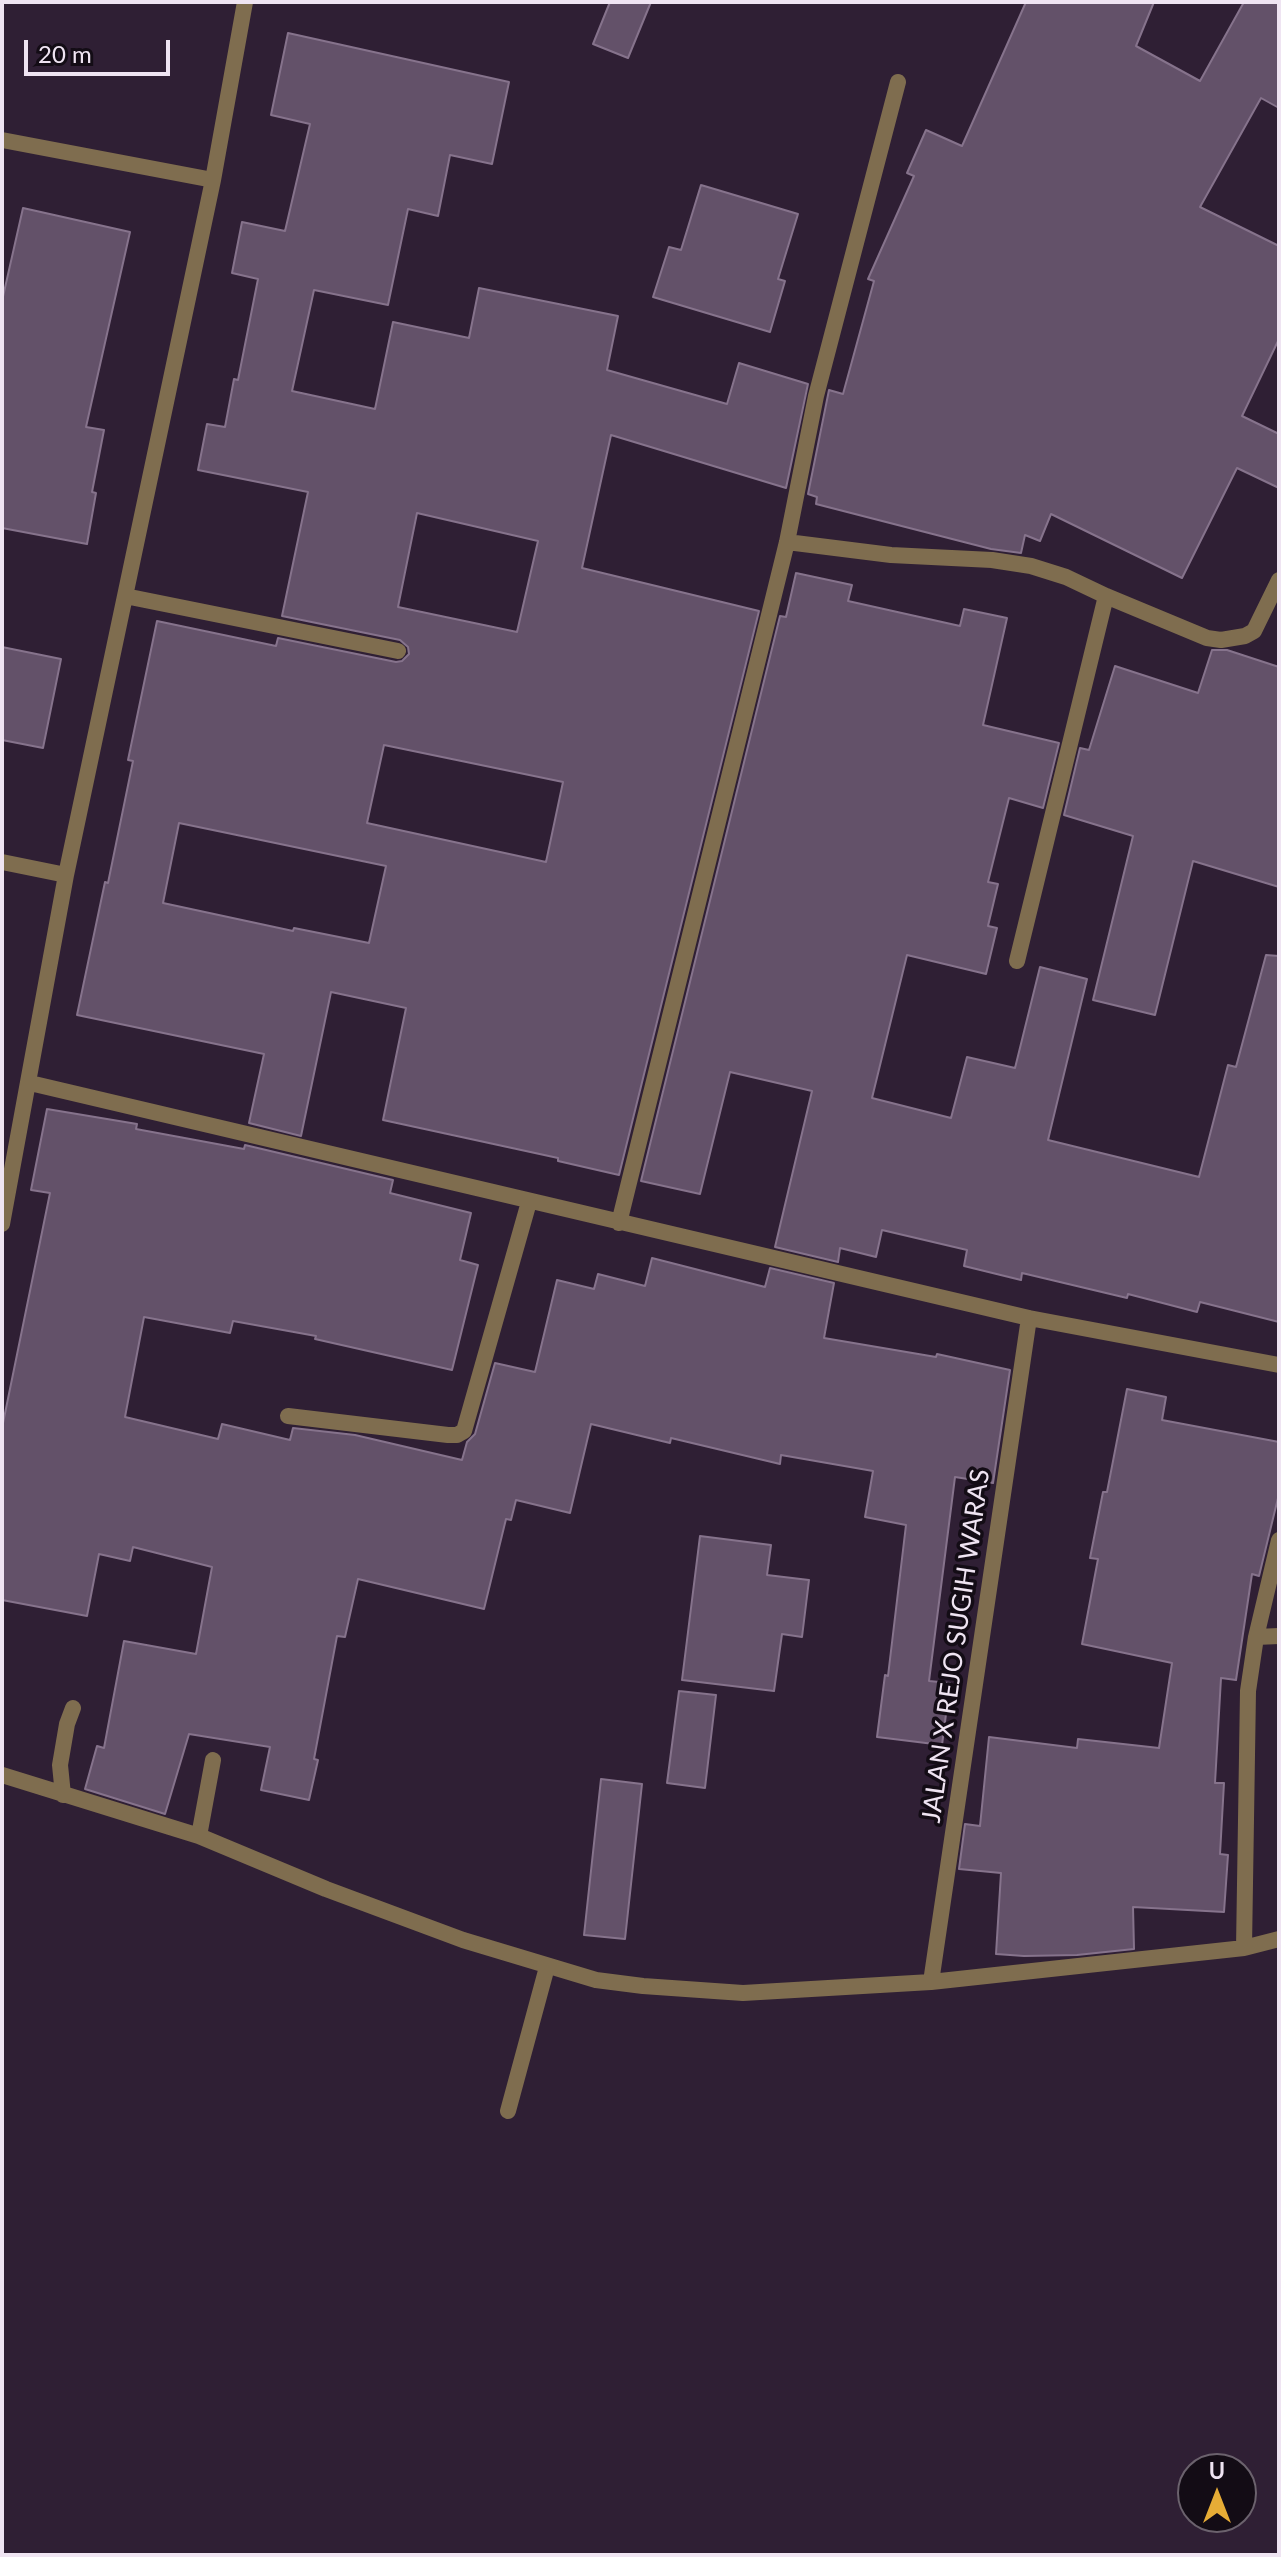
<!DOCTYPE html>
<html>
<head>
<meta charset="utf-8">
<style>
	body { margin:0 }
	#map { position:relative; width:1281px; height:2557px; overflow:hidden; background:#2f1f34; font-family:Lato,sans-serif }
	canvas { display:block }
	.frame { position:absolute; inset:0; border:4px solid #efe4f2; pointer-events:none }
	.north { position:absolute; left:1177px; top:2453px; width:80px; height:80px; box-sizing:border-box; background:#130c15; border:2px solid #6b626d; border-radius:50%; rotate:0deg; font-size:22px; font-weight:700; line-height:32px; text-align:center; color:#efe4f2 }
	.north::after { content:''; display:block; margin:auto; width:28px; height:36px; background:#e6ac36; clip-path:polygon(50% 0,100% 100%,50% 72%,0 100%) }
	.scale { position:absolute; left:24px; top:40px; width:146px; height:36px; box-sizing:border-box; border:4px solid #efe4f2; border-top:0; padding-left:10px; font-size:24px; line-height:28px; white-space:nowrap; color:#efe4f2; -webkit-text-stroke:6px #130c15; paint-order:stroke }
</style>
</head>
<body>
<div id="map">
<canvas width="1281" height="2557"></canvas>
<div class="frame"></div>
<div class="north">U</div>
<div class="scale">20 m</div>
</div>
<script>
const g = document.querySelector('canvas').getContext('2d');
g.lineJoin = 'round';
function paint(path, color) {
  g.fillStyle = color;
  g.fill(path, 'evenodd');
}
function poly(rows) {
  const path = new Path2D();
  for (const r of rows) {
    path.moveTo(r[0], r[1]);
    for (let i = 2; i < r.length; i += 2) path.lineTo(r[i], r[i + 1]);
  }
  return path;
}
function trace(path, color, width, dash) {
  g.strokeStyle = color;
  g.lineWidth = width;
  g.lineCap = dash ? 'butt' : 'round';
  g.setLineDash(dash || []);
  g.stroke(path);
}
function write(font, color, halo, rows, align = 'center') {
  g.font = font + ' Lato,sans-serif';
  g.lineWidth = 7;
  g.setLineDash([]);
  g.textBaseline = 'middle';
  g.strokeStyle = halo;
  g.fillStyle = color;
  for (const [text, x, y, turn = 0] of rows) {
    g.save();
    g.translate(x, y);
    g.rotate((+turn || 0) * Math.PI / 180);
    g.textAlign = isNaN(turn) ? turn : align;
    if (halo) g.strokeText(text, 0, 0);
    g.fillText(text, 0, 0);
    g.restore();
  }
}
const building = poly([
	[610,2,651,2,628,58,593,44,610,2],
	[1026,2,1154,2,1136,46,1200,81,1244,2,1279,2,1279,108,1261,98,1200,207,1279,246,1279,339,1242,416,1279,434,1279,488,1237,468,1182,578,1051,514,1040,541,1025,535,1021,553,991,549,816,504,817,497,808,494,829,390,843,394,874,281,868,279,914,176,907,173,926,130,962,146,1026,2],
	[288,33,509,82,492,164,450,155,438,216,408,209,388,305,314,290,292,391,375,409,393,322,469,338,479,288,618,316,607,370,727,404,739,363,808,384,786,488,611,435,582,568,759,611,619,1175,558,1161,558,1158,383,1120,406,1008,331,992,301,1136,249,1123,264,1054,77,1015,105,882,108,883,133,761,128,760,157,621,276,646,278,638,396,662,402,661,409,654,408,647,400,640,282,616,308,492,198,470,207,424,225,427,234,379,238,380,258,279,232,273,242,222,285,231,310,124,271,115,288,33],
	[417,513,538,541,517,632,398,607,417,513],
	[384,745,563,782,546,862,367,823,384,745],
	[179,823,386,866,369,943,294,928,293,931,163,903,179,823],
	[701,185,798,214,778,279,785,281,770,332,653,297,669,247,681,250,701,185],
	[23,208,130,232,86,427,104,430,92,492,96,493,87,544,2,528,2,301,23,208],
	[796,573,852,585,848,601,960,626,964,609,1007,618,983,725,1059,743,1043,808,1009,798,988,882,998,884,988,926,997,928,986,974,907,955,872,1098,951,1118,967,1057,1015,1068,1040,967,1087,979,1048,1140,1199,1177,1228,1065,1236,1067,1266,955,1279,956,1279,1322,1200,1302,1197,1312,1128,1294,1127,1298,1022,1273,1021,1280,964,1266,967,1250,882,1230,876,1257,840,1248,838,1262,775,1247,812,1091,730,1072,700,1194,641,1181,780,616,786,617,796,573],
	[2,647,61,659,43,748,2,740,2,647],
	[1212,650,1227,650,1279,667,1279,887,1193,861,1155,1015,1093,1000,1133,836,1064,815,1080,748,1089,750,1115,666,1198,693,1212,650],
	[47,1109,137,1124,136,1129,244,1149,245,1145,393,1180,390,1193,471,1213,460,1260,478,1265,452,1370,315,1339,316,1336,233,1321,230,1333,144,1317,125,1417,218,1439,222,1424,290,1440,293,1428,355,1435,462,1460,467,1442,475,1434,495,1363,535,1372,557,1280,594,1289,598,1274,645,1286,652,1258,765,1287,770,1268,834,1283,824,1338,936,1357,937,1354,1010,1370,993,1483,955,1477,929,1681,950,1683,942,1745,877,1737,885,1675,888,1676,906,1525,865,1517,873,1471,781,1455,780,1464,671,1438,670,1443,591,1424,570,1513,516,1500,511,1520,506,1519,484,1609,358,1579,345,1637,337,1636,314,1759,318,1760,309,1800,261,1790,270,1747,189,1734,165,1814,85,1789,97,1746,104,1748,124,1641,196,1654,212,1567,133,1547,130,1561,99,1554,87,1616,2,1600,2,1428,50,1193,31,1190,47,1109],
	[1127,1389,1166,1397,1162,1420,1279,1442,1279,1494,1259,1576,1252,1574,1236,1680,1221,1678,1215,1783,1224,1783,1220,1854,1228,1855,1224,1912,1133,1907,1134,1949,1077,1955,1024,1956,996,1954,1001,1873,959,1869,965,1824,980,1826,989,1737,1077,1748,1078,1739,1159,1748,1172,1663,1082,1644,1098,1559,1090,1558,1103,1492,1107,1492,1127,1389],
	[700,1536,771,1545,767,1575,809,1580,802,1637,782,1634,774,1691,682,1680,700,1536],
	[679,1691,716,1695,705,1788,667,1783,679,1691],
	[601,1779,642,1784,625,1939,584,1935,601,1779]
]);
const street = poly([
	[2,140,213,180],
	[787,542,891,555,992,560,1031,566,1066,577,1106,596,1207,638,1221,640,1245,636,1254,631,1279,580],
	[125,596,398,651],
	[2,862,66,875],
	[1017,961,1106,596],
	[30,1083,1029,1318,1279,1365],
	[619,1223,787,542,816,396,898,82],
	[2,1224,66,875,213,180,245,2],
	[288,1416,448,1435,457,1435,464,1431,529,1202],
	[1256,1637,1279,1636],
	[2,1775,199,1836,326,1889,463,1940,596,1980,643,1986,743,1993,931,1982,1244,1948,1279,1939],
	[63,1795,60,1765,67,1724,73,1708],
	[199,1836,213,1760],
	[1244,1948,1248,1691,1256,1637,1279,1540],
	[931,1982,1029,1318],
	[508,2111,547,1967]
]);
const streetNames = [
	["JALAN X REJO SUGIH WARAS",956,1646,-82]
];
paint(building, '#635169');
trace(building, '#86738c', 2);
trace(street, '#7f6d4f', 16);
write('26px', '#efe4f2', '#130c15', streetNames);
</script>
</body>
</html>
